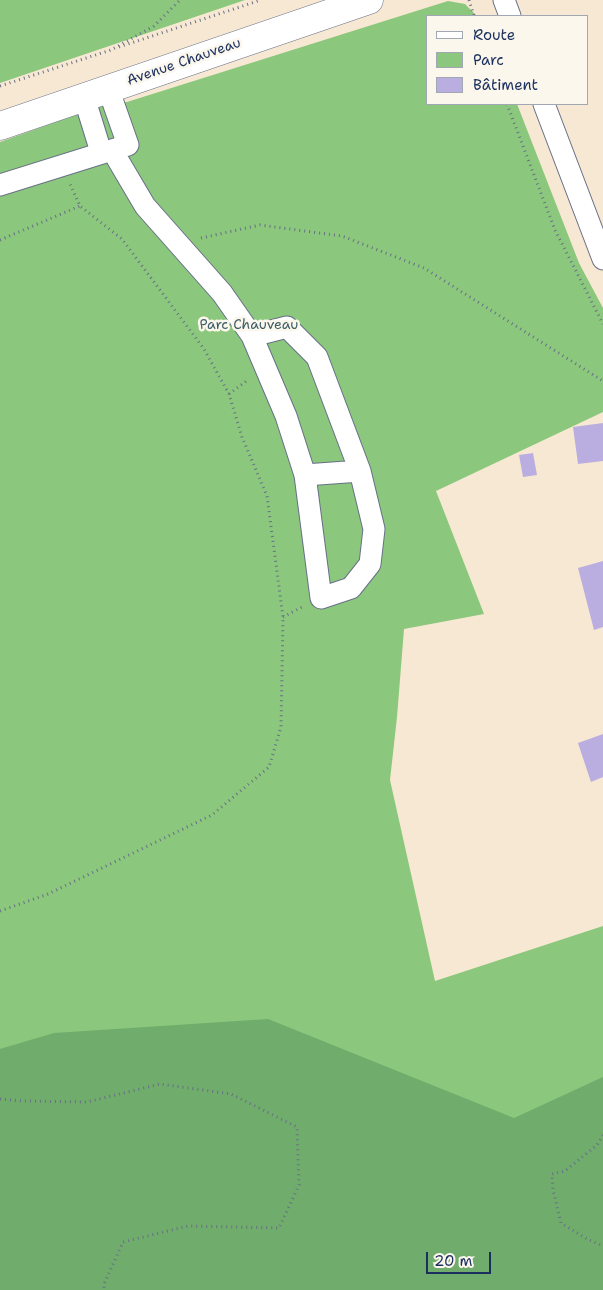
<!DOCTYPE html>
<meta charset="utf-8">
<style>
body{margin:0}
#map{position:relative;width:603px;height:1290px;overflow:hidden;background:#f7e8d3;font-family:"Shantell Sans",sans-serif}
canvas{display:block}
.legend{position:absolute;left:426px;top:15px;width:162px;height:90px;box-sizing:border-box;background:#fbf7ec;border:1px solid #a1a7b3;margin:0;padding:6px 9px;list-style:none;font-size:15px;color:#1b2f5e}
.legend li{display:flex;align-items:center;gap:10px;height:25px}
.legend b{width:25px;border:1px solid #a1a7b3}
.scale{position:absolute;left:426px;top:1252px;width:65px;height:22px;box-sizing:border-box;border:2px solid #1b2f5e;border-top:0;padding-left:6px;font-size:15px;line-height:18px;white-space:nowrap;color:#1b2f5e;-webkit-text-stroke:4px #fbf7ec;paint-order:stroke}
</style>
<div id="map">
<canvas width="603" height="1290"></canvas>
<ul class="legend">
<li><b style="height:6px;background:#fff"></b>Route</li>
<li><b style="height:14px;background:#8bc77c"></b>Parc</li>
<li><b style="height:14px;background:#baaee0"></b>Bâtiment</li>
</ul>
<div class="scale">20 m</div>
</div>
<script>
const context = document.querySelector('canvas').getContext('2d');
context.lineJoin = 'round';
function paint(path, color) {
  context.fillStyle = color;
  context.fill(path, 'evenodd');
}
function trace(path, color, width, dash) {
  context.strokeStyle = color;
  context.lineWidth = width;
  context.lineCap = dash ? 'butt' : 'round';
  context.setLineDash(dash || []);
  context.stroke(path);
}
function drawText(font, color, halo, rows, align = 'center') {
  context.font = font + ' "Shantell Sans",sans-serif';
  context.lineWidth = 5;
  context.setLineDash([]);
  context.textBaseline = 'middle';
  context.strokeStyle = halo;
  context.fillStyle = color;
  for (const [text, x, y, turn = 0] of rows) {
    context.save();
    context.translate(x, y);
    context.rotate((+turn || 0) * Math.PI / 180);
    context.textAlign = isNaN(turn) ? turn : align;
    if (halo) context.strokeText(text, 0, 0);
    context.fillText(text, 0, 0);
    context.restore();
  }
}
paint(new Path2D(`
 M 0,0 L 245,0 L 0,83 Z
 M 448,1 L 465,4 L 477,16 L 427,16 L 427,104 L 517,104 L 579,263 L 603,308 L 603,412 L 436,491 L 484,614 L 404,629 L 397,717 L 390,780 L 435,981 L 603,926 L 603,1290 L 0,1290 L 0,142 L 112,102 L 127,102 Z`), '#8bc77c');
paint(new Path2D(`
 M 268,1019 L 514,1118 L 603,1077 L 603,1290 L 0,1290 L 0,1049 L 54,1033 Z`), '#70ac6c');
paint(new Path2D(`
 M 603,423 L 603,461 L 578,464 L 573,427 Z
 M 533,453 L 537,475 L 523,477 L 519,455 Z
 M 603,561 L 603,627 L 594,630 L 578,568 Z
 M 603,734 L 603,777 L 591,782 L 578,743 Z`), '#baaee0');
const minor = new Path2D(`
 M 504,0 L 510,16
 M 84,97 L 101,152
 M 544,104 L 603,259
 M 112,150 L 145,206 L 222,293 L 252,336 L 286,416 L 305,475 L 321,598 L 351,588 L 370,564 L 374,529 L 360,471 L 317,357 L 287,327 L 252,336
 M 0,185 L 128,145 L 108,88
 M 305,475 L 360,471`);
const major = new Path2D(`
 M 0,126 L 369,0`);
trace(minor, '#687087', 23);
trace(major, '#687087', 29);
trace(new Path2D(`
 M 469,0 L 474,16
 M 119,47 L 261,0
 M 0,86 L 111,50 L 154,26 L 180,0
 M 507,104 L 555,230 L 603,324
 M 201,238 L 260,225 L 342,236 L 424,268 L 603,381
 M 0,240 L 80,206
 M 229,394 L 248,380
 M 283,617 L 302,607
 M 0,911 L 48,894 L 212,815 L 269,767 L 281,727 L 283,617 L 267,496 L 242,437 L 229,394 L 204,349 L 122,239 L 80,206 L 70,184
 M 0,1099 L 23,1101 L 87,1102 L 160,1084 L 231,1094 L 297,1127 L 299,1185 L 279,1228 L 188,1226 L 123,1242 L 104,1284 L 104,1290
 M 603,1135 L 597,1145 L 565,1171 L 552,1174 L 553,1190 L 561,1223 L 587,1239 L 603,1246`), '#687087', 3, [1, 4]);
trace(minor, '#fff', 21);
trace(major, '#fff', 28);
drawText('14px', '#1b2f5e', '#fbf7ec', [
 ["Avenue Chauveau",184,62,-19]
]);
drawText('14px', '#3d5d67', '#fbf7ec', [
 ["Parc Chauveau",249,325]
]);
</script>
